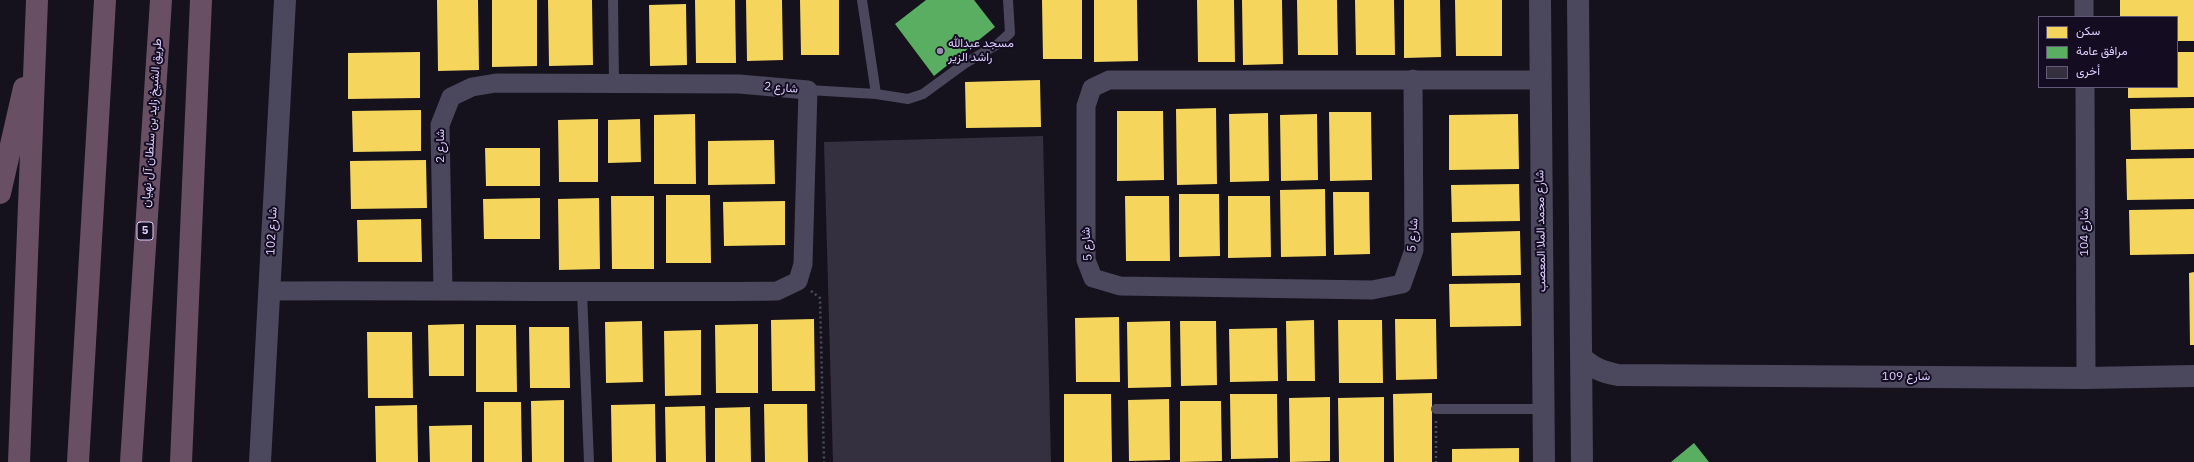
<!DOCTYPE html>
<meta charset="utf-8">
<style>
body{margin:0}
#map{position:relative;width:2194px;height:462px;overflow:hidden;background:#15121d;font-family:"IBM Plex Sans",Vazirmatn,sans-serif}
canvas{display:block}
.legend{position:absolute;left:2038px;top:16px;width:140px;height:72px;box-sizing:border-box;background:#140d21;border:1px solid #645a79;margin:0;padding:5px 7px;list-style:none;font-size:12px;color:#ddcefe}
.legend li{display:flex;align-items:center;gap:8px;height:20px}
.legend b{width:20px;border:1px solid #645a79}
</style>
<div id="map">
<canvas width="2194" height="462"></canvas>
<ul class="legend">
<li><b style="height:11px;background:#f6d55c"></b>سكن</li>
<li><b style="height:11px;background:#5aae61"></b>مرافق عامة</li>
<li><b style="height:11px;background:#35303f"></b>أخرى</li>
</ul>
</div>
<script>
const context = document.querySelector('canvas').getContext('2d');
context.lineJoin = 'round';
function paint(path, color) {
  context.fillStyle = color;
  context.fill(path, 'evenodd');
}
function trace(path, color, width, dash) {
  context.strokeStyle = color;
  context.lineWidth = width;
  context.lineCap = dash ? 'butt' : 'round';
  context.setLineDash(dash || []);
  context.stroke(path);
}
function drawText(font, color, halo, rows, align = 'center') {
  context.font = font + ' "IBM Plex Sans",Vazirmatn,sans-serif';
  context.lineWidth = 4;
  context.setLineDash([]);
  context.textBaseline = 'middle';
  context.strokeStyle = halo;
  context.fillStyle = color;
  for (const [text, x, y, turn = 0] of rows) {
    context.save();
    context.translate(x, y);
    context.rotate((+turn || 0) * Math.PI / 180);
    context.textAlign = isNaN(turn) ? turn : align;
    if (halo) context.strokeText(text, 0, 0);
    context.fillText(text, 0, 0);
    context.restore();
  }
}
paint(new Path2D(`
 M 437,0 L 478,0 L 479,70 L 438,71 Z
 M 492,0 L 537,0 L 537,66 L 492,67 Z
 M 548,0 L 592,0 L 593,65 L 549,66 Z
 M 695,0 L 735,0 L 736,63 L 696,63 Z
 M 746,0 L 782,0 L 783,60 L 747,61 Z
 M 800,0 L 839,0 L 839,55 L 801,55 Z
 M 1042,0 L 1082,0 L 1082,59 L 1043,59 Z
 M 1094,0 L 1137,0 L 1138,61 L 1094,62 Z
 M 1197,0 L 1234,0 L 1235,62 L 1198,62 Z
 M 1242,0 L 1282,0 L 1283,64 L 1243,65 Z
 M 1297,0 L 1337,0 L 1338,55 L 1298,55 Z
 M 1355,0 L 1394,0 L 1395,55 L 1356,55 Z
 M 1404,0 L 1440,0 L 1441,57 L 1404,58 Z
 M 1455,0 L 1502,0 L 1502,56 L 1456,56 Z
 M 2120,0 L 2194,0 L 2194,41 L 2177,41 L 2177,17 L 2120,17 Z
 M 686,4 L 687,65 L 650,66 L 649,5 Z
 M 420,52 L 420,98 L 348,99 L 348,53 Z
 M 2177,52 L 2194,52 L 2194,97 L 2128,98 L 2128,87 L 2177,87 Z
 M 1040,80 L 1041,127 L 966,128 L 965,82 Z
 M 1216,108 L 1217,184 L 1177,185 L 1176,109 Z
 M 2194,108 L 2194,149 L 2131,150 L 2130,109 Z
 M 421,110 L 421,151 L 353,152 L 352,111 Z
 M 1117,111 L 1163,111 L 1164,180 L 1117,181 Z
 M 1329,112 L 1371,112 L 1372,180 L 1330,181 Z
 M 1268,113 L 1269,181 L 1230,182 L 1229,114 Z
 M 695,114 L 696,184 L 654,184 L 654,115 Z
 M 1317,114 L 1318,180 L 1281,181 L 1280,115 Z
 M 1518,114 L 1519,169 L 1449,170 L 1449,115 Z
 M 598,119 L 598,182 L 559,182 L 558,120 Z
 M 640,119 L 641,162 L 608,163 L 608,120 Z
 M 774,140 L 775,184 L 708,185 L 708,141 Z
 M 485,148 L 540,148 L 540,186 L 486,186 Z
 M 2194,158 L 2194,199 L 2127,200 L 2126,159 Z
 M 426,160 L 427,208 L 351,209 L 350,161 Z
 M 1519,184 L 1520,221 L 1452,222 L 1451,185 Z
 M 1325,189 L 1326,256 L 1281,257 L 1280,190 Z
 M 1333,192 L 1369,192 L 1370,254 L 1334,255 Z
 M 1179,194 L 1219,194 L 1220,256 L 1179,257 Z
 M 666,195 L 710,195 L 711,263 L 666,263 Z
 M 611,196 L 654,196 L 654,269 L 612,269 Z
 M 1125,196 L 1169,196 L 1170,261 L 1126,261 Z
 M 1228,196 L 1270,196 L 1271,257 L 1228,258 Z
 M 540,198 L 540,239 L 484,239 L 483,199 Z
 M 599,198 L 600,269 L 559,270 L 558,199 Z
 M 785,201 L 785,245 L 724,246 L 723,202 Z
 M 2194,209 L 2194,254 L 2130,255 L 2129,210 Z
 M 421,219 L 422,262 L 358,262 L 357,220 Z
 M 1520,231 L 1521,275 L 1452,276 L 1451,233 Z
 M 2194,272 L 2194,345 L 2190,345 L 2189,273 Z
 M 1520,283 L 1521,326 L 1450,327 L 1449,284 Z
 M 1119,317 L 1120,382 L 1076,382 L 1075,318 Z
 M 814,319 L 815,391 L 772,391 L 771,320 Z
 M 1395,319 L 1436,319 L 1437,379 L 1396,380 Z
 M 1314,320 L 1315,381 L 1287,381 L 1286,321 Z
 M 1338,320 L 1382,320 L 1383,383 L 1339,383 Z
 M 642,321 L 643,382 L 606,383 L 605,322 Z
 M 1170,321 L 1171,387 L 1128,388 L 1127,322 Z
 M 1180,321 L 1216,321 L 1217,385 L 1181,386 Z
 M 464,324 L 464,376 L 429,376 L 428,325 Z
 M 758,324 L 758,393 L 716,393 L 715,325 Z
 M 476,325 L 516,325 L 517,392 L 476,392 Z
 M 529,327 L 569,327 L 570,388 L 530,388 Z
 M 1277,328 L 1278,381 L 1230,382 L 1229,329 Z
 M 701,330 L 701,395 L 665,396 L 664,331 Z
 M 367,332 L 412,332 L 413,398 L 368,398 Z
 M 1432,393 L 1432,462 L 1394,462 L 1393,394 Z
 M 1064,394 L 1111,394 L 1112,462 L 1064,462 Z
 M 1230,394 L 1277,394 L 1278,458 L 1231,459 Z
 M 1330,397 L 1330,461 L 1290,462 L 1289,398 Z
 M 1384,397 L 1384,462 L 1339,462 L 1338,398 Z
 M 1169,399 L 1170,460 L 1129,461 L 1128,400 Z
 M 564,400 L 564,462 L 532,462 L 531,401 Z
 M 1180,401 L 1221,401 L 1222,461 L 1180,462 Z
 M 484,402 L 521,402 L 522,462 L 484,462 Z
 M 655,404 L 656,462 L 612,462 L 611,405 Z
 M 764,404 L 807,404 L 808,462 L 765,462 Z
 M 417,405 L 418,462 L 376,462 L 375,406 Z
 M 705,406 L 706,462 L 666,462 L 665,407 Z
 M 750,407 L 751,462 L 715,462 L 715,408 Z
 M 472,425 L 472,462 L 430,462 L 429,426 Z
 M 1519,448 L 1519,462 L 1452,462 L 1452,449 Z`), '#f6d55c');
paint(new Path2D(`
 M 926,0 L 974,0 L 995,27 L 934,76 L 895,24 Z
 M 1694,443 L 1709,462 L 1671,462 Z`), '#5aae61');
paint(new Path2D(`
 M 1043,136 L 1051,462 L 833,462 L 824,142 Z`), '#35303f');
trace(new Path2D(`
 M 811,291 L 820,298 L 824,462
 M 1436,421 L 1436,462`), '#474f5e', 2.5, [2, 3]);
trace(new Path2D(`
 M 613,0 L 614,82
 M 862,0 L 876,94
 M 808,90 L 876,94 L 908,99 L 923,94 L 964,64 L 998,44 L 1010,33 L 1008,0
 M 582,292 L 589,462
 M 1436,409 L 1543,409`), '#4b475d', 10);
trace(new Path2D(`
 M 2084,0 L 2084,17
 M 1413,79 L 1414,250 L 1402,284 L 1372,290 L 1120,286 L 1093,278 L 1086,260 L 1086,106 L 1092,88 L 1109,80 L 1540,80
 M 2085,87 L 2086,378
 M 269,291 C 439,290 608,293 777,291 L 798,281 L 803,264 L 808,90 L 739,84 L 496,83 L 472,87 L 451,97 L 440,125 L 443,290`), '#4b475d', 19);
trace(new Path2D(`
 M 1540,0 L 1544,462
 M 1578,0 L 1582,462
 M 1581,357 C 1593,368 1602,372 1618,375 L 2086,378 L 2194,376
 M 260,462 L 285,0`), '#4b475d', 22);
trace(new Path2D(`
 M 0,193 L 24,88
 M 19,462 L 37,0
 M 78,462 L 105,0
 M 131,462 L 161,0
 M 181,462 L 201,0`), '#684f64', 22);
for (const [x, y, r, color] of [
 [940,51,4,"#978caf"]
]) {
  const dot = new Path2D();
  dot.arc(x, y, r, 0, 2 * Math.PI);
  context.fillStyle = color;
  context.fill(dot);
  trace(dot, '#140d21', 1.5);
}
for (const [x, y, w] of [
 [145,231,16]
]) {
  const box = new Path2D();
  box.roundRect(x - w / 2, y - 9, w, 18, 3);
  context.fillStyle = '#140d21';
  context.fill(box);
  trace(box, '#ddcefe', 1);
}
drawText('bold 11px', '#ddcefe', null, [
 ["5",145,231]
]);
drawText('12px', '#ddcefe', '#140d21', [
 ["مسجد عبدالله",948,44],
 ["راشد الزير",948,58]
], 'left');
drawText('12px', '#ddcefe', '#140d21', [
 ["شارع 2",781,88,5],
 ["طريق الشيخ زايد بن سلطان آل نهيان",152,123,-86],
 ["شارع 2",441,146,-90],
 ["شارع 102",272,231,-87],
 ["شارع محمد الملا المعصب",1541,231,-91],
 ["شارع 104",2085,232,-90],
 ["شارع 5",1413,235,-86],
 ["شارع 5",1087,244,-94],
 ["شارع 109",1906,377]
]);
</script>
